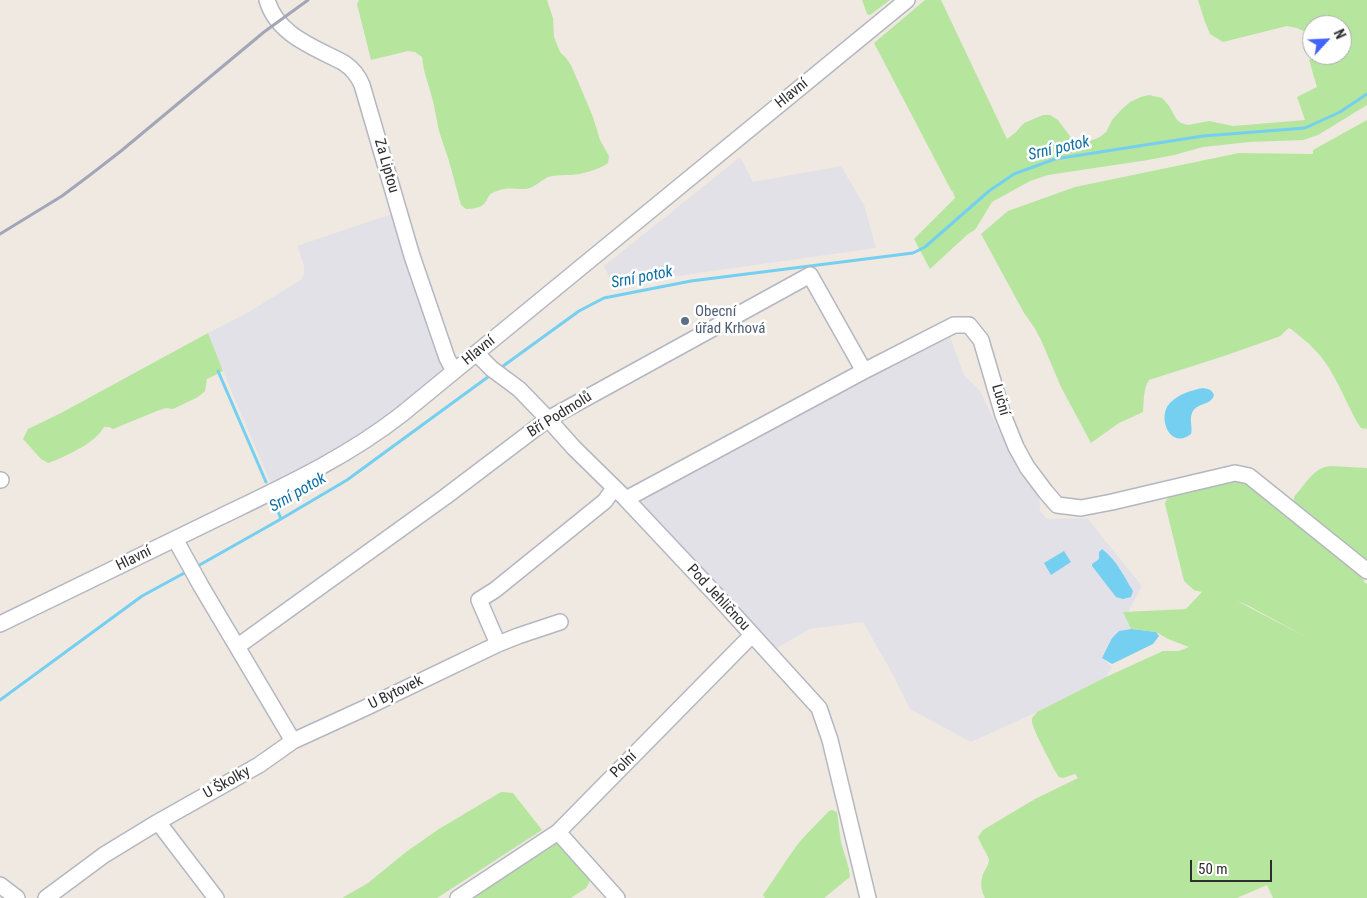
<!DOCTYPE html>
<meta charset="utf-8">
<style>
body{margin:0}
#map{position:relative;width:1367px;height:898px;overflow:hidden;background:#efe9e1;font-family:"Roboto Condensed",sans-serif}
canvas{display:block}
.north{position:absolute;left:1302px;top:15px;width:50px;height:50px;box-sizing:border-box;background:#fff;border:1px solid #ababab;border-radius:50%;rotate:65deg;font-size:14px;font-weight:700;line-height:20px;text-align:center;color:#2e2e2e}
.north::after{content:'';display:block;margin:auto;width:18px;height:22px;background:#4264fb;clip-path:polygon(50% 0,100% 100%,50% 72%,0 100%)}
.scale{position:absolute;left:1190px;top:860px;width:82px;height:22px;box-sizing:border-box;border:2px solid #2e2e2e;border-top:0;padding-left:6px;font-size:15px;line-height:18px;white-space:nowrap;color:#2e2e2e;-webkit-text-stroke:4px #fff;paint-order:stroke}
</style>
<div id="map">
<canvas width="1367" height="898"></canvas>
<div class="north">N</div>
<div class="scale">50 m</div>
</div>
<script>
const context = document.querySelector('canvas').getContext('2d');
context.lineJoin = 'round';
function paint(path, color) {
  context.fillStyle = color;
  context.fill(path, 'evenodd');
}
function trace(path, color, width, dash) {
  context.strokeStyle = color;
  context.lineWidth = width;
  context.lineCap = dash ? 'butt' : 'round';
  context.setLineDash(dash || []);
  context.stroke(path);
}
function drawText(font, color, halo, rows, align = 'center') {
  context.font = font + ' "Roboto Condensed",sans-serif';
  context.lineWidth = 5;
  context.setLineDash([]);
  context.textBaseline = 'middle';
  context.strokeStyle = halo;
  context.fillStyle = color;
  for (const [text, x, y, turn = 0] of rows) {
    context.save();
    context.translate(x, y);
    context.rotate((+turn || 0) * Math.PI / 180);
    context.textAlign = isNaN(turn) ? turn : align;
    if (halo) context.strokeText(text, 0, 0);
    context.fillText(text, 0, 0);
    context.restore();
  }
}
paint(new Path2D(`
 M 740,157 L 753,182 L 841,166 L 864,205 L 876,248 L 613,285 L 604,266 Z
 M 395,213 L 444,368 L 394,410 L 350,443 L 271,484 L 223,371 L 208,333 L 249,312 L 302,279 L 304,273 L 304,265 L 297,246 Z
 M 949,334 L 964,375 L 980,391 L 1019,472 L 1039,497 L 1040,511 L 1047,519 L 1087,518 L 1142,586 L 1128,612 L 1124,613 L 1131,629 L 1119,631 L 1112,638 L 1102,658 L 1112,667 L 1106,677 L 1037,712 L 971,742 L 910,709 L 892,673 L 863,622 L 810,629 L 775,649 L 637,502 Z`), '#e3e1e8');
paint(new Path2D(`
 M 359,0 L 547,0 L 553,18 L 554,37 L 560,52 L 566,58 L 571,65 L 593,117 L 600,140 L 609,156 L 608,163 C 598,170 583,174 571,175 C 564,175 555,175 548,177 C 540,181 533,189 524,189 C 514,189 507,187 497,191 C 487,194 490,197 484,204 C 480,208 471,209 466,209 L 461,205 L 449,161 L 439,131 L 433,101 L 424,70 L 422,57 L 415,52 L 408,51 L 371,60 L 357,4 Z
 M 862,0 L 890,0 L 870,15 L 867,14 Z
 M 925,0 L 941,0 L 1007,139 L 1015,133 L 1024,123 L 1043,115 L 1050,115 L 1058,120 L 1069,135 L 1074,140 L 1090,141 L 1100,137 L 1106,132 L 1112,120 L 1121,110 L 1130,102 L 1141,97 L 1149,95 L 1162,98 L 1169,106 L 1177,120 L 1181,123 L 1188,125 L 1209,121 L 1233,126 L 1305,120 L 1297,97 L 1317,87 L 1309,60 L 1317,55 L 1342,55 L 1342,25 L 1312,25 L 1312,35 L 1297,28 L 1287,26 L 1223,42 L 1210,34 L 1205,22 L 1198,0 L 1367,0 L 1367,105 L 1318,135 L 1303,140 L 1249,142 L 1203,147 L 1174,155 L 1148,160 L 1048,175 L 1030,181 L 992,202 L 975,230 L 968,234 L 930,269 L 914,239 L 955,198 L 953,192 L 951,190 L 874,43 Z
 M 1367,120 L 1367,429 L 1361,428 L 1357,422 C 1345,400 1333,368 1315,350 C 1308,342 1299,336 1291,329 L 1289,328 C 1284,331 1283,335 1278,337 L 1224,356 L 1149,380 C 1143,389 1144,401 1143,412 L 1119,423 L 1091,443 L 1061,387 L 1041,340 L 1034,327 L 1024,313 L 981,234 L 1008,211 L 1075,187 L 1239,153 L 1313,154 L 1313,150 Z
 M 208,333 L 223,371 L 207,379 L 205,391 L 198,397 L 173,409 L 166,408 L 157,411 L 113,429 L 109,427 L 104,427 C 102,430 99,434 97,436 C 87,446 61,459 48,463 L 41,459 L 23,439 L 28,429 L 61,413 Z
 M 1330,466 L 1367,468 L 1367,563 L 1297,504 L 1294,501 L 1294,497 C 1304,486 1314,467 1330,466 Z
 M 1240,480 L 1246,483 L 1315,537 L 1324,547 L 1362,578 L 1365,583 L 1367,584 L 1367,898 L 1273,898 L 1267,885 L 1237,898 L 985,898 C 981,890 980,883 983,874 C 985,870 989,865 989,859 C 988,856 980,843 978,837 L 983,830 L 1035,799 L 1078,778 L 1075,774 L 1063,778 L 1059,777 L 1055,771 C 1051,763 1030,725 1032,719 C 1032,717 1036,714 1037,712 L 1106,677 L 1163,651 L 1179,651 L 1189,647 L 1168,639 L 1156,632 L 1131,629 L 1123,612 L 1186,609 L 1202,592 L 1194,590 L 1184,581 L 1165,504 C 1166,499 1168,498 1172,496 L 1210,485 ZM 1237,601 L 1249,606 L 1308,638 Z
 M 501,792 L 513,793 L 542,830 L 437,898 L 342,898 L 368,883 L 406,852 L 439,829 Z
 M 832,810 L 837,812 L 841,842 L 849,869 L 850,877 L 824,898 L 765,898 L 763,895 C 776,877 788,856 802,839 C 811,830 820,820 829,811 Z
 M 556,841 L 562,845 L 567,855 L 582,866 L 590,879 L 589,883 L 586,888 L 571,898 L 467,898 Z`), '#b6e59e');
paint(new Path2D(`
 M 1203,388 C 1209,389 1212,390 1214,395 C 1211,406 1197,402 1192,413 C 1189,420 1193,427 1191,434 C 1169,451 1156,415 1171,402 C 1179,394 1192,390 1203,388 Z
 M 1102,549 C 1117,560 1124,577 1133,591 L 1131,597 L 1123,599 L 1116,597 L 1092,566 L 1092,564 L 1099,559 L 1099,552 Z
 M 1064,551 L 1071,562 L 1051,575 L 1044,563 Z
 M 1131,629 L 1156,632 L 1159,636 L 1153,644 L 1112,664 L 1102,658 L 1112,638 L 1119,631 Z`), '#75cff0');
trace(new Path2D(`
 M 499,369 L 579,311 L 604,298 L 691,281 L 913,253 L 925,247 L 989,191 L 1014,174 L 1055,159 L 1203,136 L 1305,128 L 1340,112 L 1367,94
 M 218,371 L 266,482
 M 273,499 L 281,519
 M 196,567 L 281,519 L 347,480 L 492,374
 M 0,700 L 142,596 L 188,571`), '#75cff0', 3);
const minor = new Path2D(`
 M 267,0 C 277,35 314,47 344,63 C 353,69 358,75 362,85 L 412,256 L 447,358 L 454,371
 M 476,353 L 492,369 L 519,389 L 548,419 L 574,448 L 626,499 L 718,597 L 819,708 L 830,740 L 868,898
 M 0,480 L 1,480
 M 626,499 L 864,371 L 954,325 L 969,325 L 981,340 L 1003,415 L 1016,447 L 1027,467 L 1045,491 L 1057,505 L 1081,508 L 1112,502 L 1235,473 L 1249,476 L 1367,571
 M 175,539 L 201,586 L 293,741
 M 0,624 C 73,589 145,553 218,518 C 282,487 346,458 402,414 L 907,0
 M 498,644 L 479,600 L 495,590 L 605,501 L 614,488
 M 238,646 L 445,497 L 548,419 L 810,275 L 864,371
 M 158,822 L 216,898
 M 0,885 L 17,898
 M 46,898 L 104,855 L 158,822 L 259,765 L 293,741 L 365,708 L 498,644 L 518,636 L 560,622
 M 458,898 L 558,832
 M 617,898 L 558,832 L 752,635`);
trace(minor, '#b4b7c1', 18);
trace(minor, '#fff', 15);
trace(new Path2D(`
 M 0,234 L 62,196 L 90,175 L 121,151 L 264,32 L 308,0`), '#a3a6b8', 3);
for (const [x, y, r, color] of [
 [685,321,5,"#5c6f8a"]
]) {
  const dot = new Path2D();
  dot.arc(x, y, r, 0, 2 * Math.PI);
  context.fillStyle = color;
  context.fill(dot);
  trace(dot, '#fff', 2);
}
drawText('15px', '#2e2e2e', '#fff', [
 ["Hlavní",792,94,-39],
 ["Za Liptou",386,166,74],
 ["Hlavní",479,351,-39],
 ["Luční",1000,400,74],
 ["Bří Podmolů",560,415,-32],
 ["Hlavní",134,559,-26],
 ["Pod Jehličnou",718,598,47],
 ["U Bytovek",396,693,-26],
 ["Polní",624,765,-45],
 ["U Školky",227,783,-29]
]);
drawText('15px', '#4e5e75', '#fff', [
 ["Obecní",695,312],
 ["úřad Krhová",695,329]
], 'left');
drawText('italic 16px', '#0d6fa3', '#fff', [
 ["Srní potok",1059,149,-13],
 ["Srní potok",642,278,-11],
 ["Srní potok",298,493,-30]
]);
</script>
